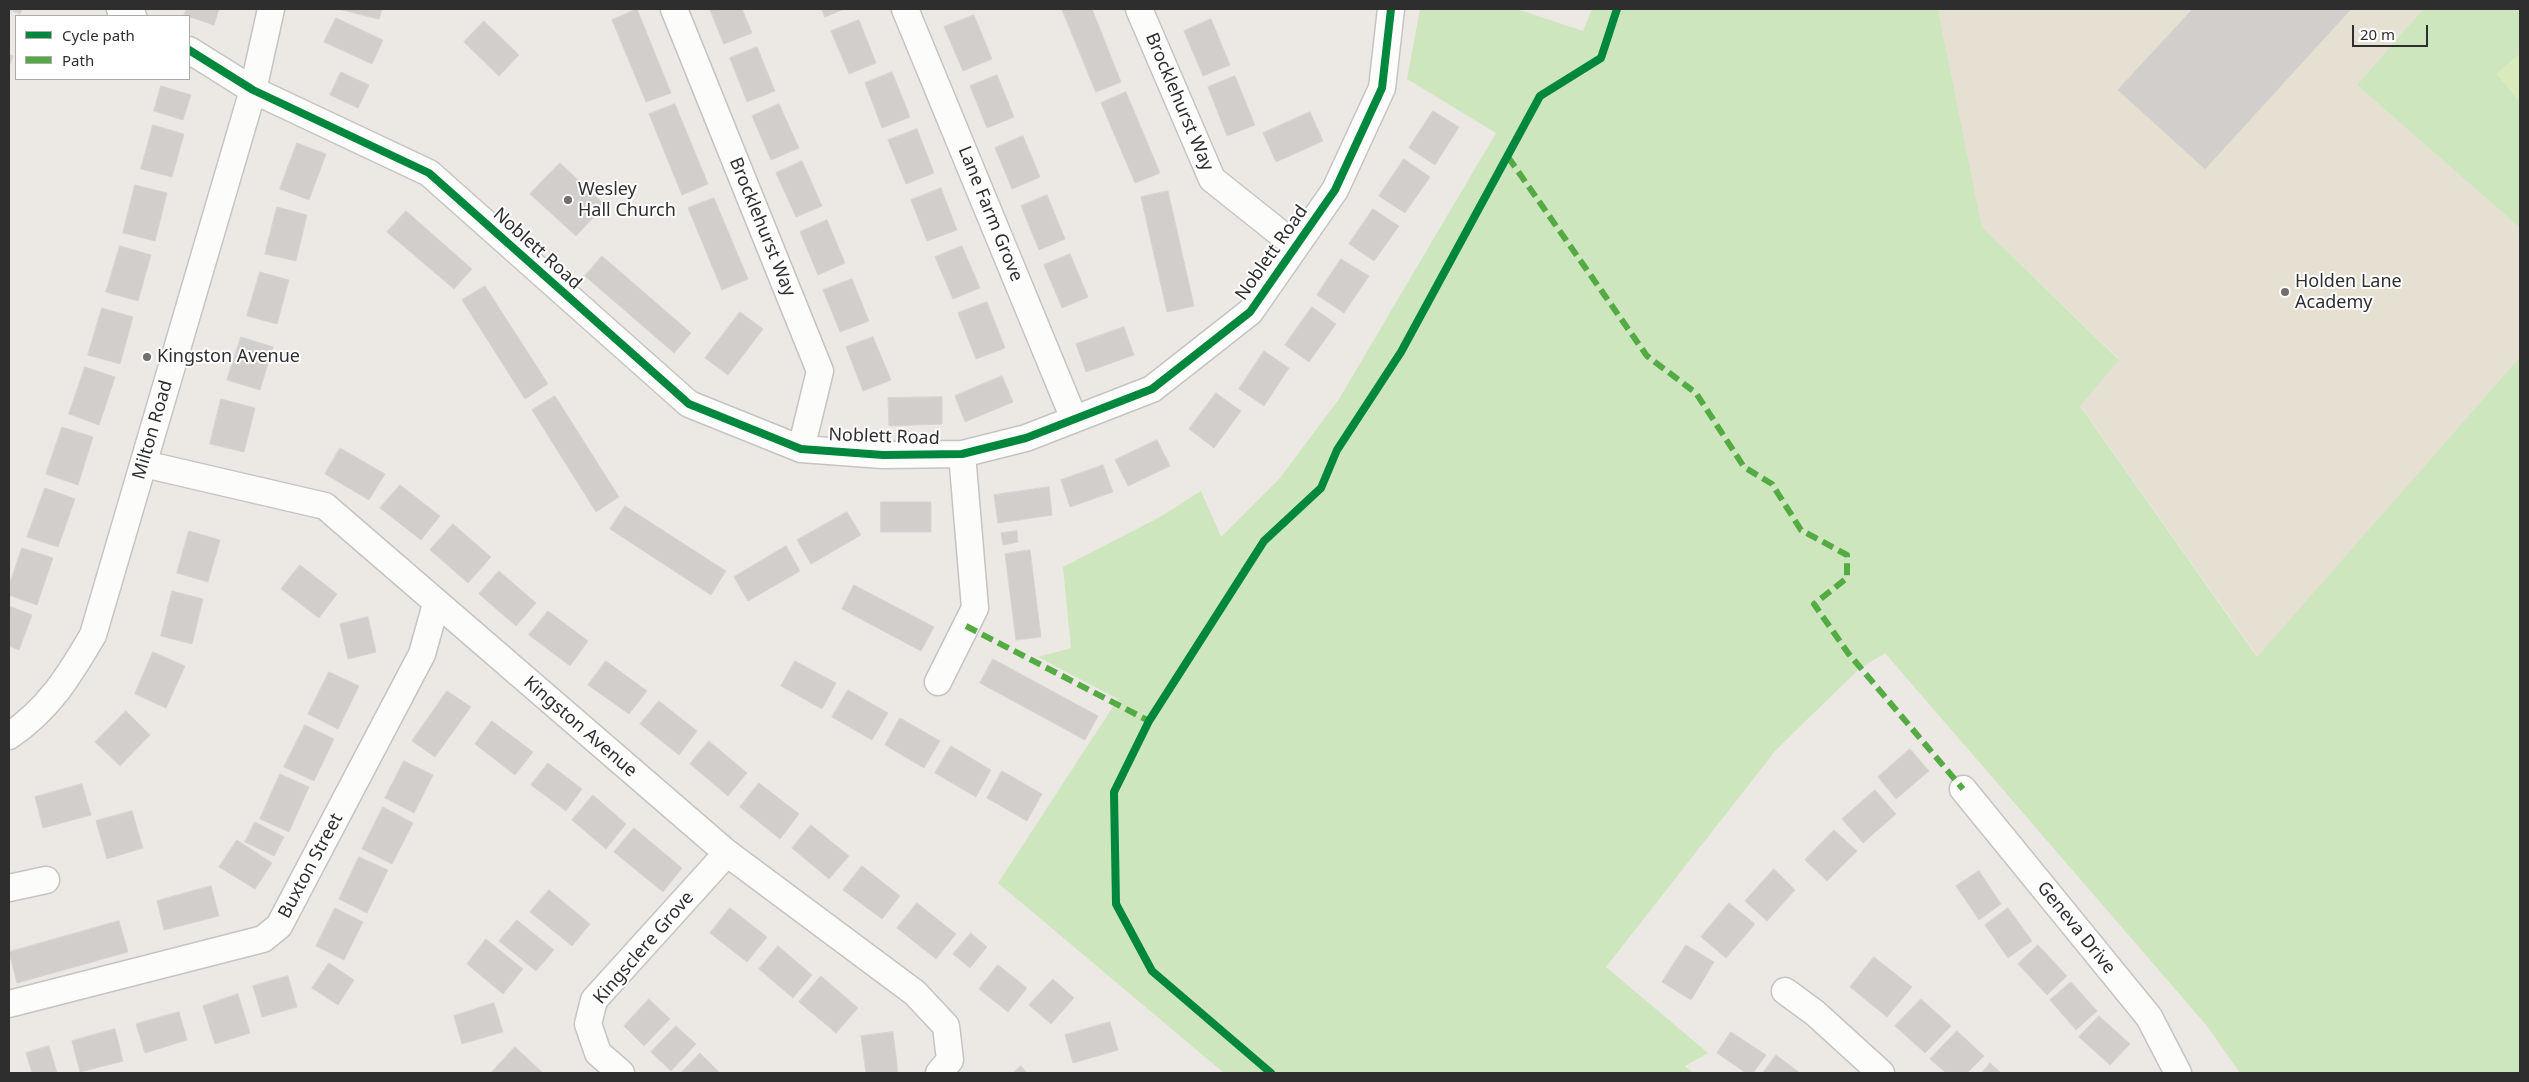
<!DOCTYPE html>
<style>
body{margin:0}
#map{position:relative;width:2529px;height:1082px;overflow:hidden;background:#ece8e4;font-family:"Noto Sans",sans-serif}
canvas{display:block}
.frame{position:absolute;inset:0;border:10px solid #2e2e2e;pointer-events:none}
.legend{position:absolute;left:15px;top:15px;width:175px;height:65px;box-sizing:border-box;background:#fff;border:1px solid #ababab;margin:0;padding:6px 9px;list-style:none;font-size:15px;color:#2e2e2e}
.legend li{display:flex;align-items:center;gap:10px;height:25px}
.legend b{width:25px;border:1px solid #ababab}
.scale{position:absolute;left:2352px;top:25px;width:76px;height:22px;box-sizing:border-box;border:2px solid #2e2e2e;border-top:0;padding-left:6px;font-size:15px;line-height:18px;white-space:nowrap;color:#2e2e2e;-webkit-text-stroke:4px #fff;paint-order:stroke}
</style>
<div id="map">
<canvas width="2529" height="1082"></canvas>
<div class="frame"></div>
<ul class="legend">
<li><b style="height:6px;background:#00873e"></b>Cycle path</li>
<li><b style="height:6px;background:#54ab44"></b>Path</li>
</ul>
<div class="scale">20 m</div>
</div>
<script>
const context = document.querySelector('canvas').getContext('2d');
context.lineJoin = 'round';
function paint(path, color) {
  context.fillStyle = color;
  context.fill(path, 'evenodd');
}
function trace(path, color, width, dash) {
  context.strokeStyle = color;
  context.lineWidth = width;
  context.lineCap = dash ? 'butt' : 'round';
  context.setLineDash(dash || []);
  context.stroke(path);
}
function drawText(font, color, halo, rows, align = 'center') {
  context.font = font + ' "Noto Sans",sans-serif';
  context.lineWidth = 4;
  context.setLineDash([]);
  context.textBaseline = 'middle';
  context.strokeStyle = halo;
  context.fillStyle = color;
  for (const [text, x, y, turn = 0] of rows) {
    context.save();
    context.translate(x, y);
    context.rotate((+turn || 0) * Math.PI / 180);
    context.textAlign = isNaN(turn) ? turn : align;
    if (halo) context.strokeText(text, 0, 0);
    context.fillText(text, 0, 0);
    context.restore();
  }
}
paint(new Path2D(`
 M 1938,9 L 2423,9 L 2357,85 L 2520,228 L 2520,357 L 2258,657 L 2080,405 L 2119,359 L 1982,227 Z`), '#e6e0d3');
paint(new Path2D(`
 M 1420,9 L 1517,9 L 1583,31 L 1592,9 L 1938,9 L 1982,227 L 2119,360 L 2080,406 L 2257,657 L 2520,357 L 2520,1073 L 2240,1073 L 2207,1026 L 1885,653 L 1858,670 L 1776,750 L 1606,967 L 1708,1053 L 1685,1066 L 1693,1073 L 1224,1073 L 998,883 L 1118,699 L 1038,657 L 1071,648 L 1063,567 L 1160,517 L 1201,491 L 1221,537 L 1280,478 L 1339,399 L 1496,133 L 1407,79 Z
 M 2423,9 L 2520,9 L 2520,228 L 2357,85 Z`), '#cee6be');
paint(new Path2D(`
 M 2520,53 L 2520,102 L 2496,74 Z`), '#d9eabb');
const building = new Path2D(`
 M 9,9 L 22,9 L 20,14 Z
 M 187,9 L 219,9 L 214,25 L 184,15 Z
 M 339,9 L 382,9 L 379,19 Z
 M 637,9 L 671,93 L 646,102 L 612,20 Z
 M 710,9 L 742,9 L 752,33 L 724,44 Z
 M 822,9 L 844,9 L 825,17 Z
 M 1062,9 L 1092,9 L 1121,82 L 1096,92 Z
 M 2193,9 L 2351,9 L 2205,169 L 2118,90 Z
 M 974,15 L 992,59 L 963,71 L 944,27 Z
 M 336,18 L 383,40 L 372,64 L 324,42 Z
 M 1211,19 L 1230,65 L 1203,76 L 1184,31 Z
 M 859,20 L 876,63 L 849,74 L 831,31 Z
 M 484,21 L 519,55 L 499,76 L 464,42 Z
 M 757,47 L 775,91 L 747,102 L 730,58 Z
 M 9,55 L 13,56 L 9,67 Z
 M 341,72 L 369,85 L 358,108 L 330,95 Z
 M 892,72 L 910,117 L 882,128 L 865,83 Z
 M 997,75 L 1014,117 L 987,128 L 970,86 Z
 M 1235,76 L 1255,125 L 1227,136 L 1208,87 Z
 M 161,86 L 191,95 L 183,120 L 154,111 Z
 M 1126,92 L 1160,173 L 1135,183 L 1101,103 Z
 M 675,104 L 708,184 L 682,195 L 649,114 Z
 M 779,104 L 799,148 L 771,160 L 752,116 Z
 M 1433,111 L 1459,127 L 1435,165 L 1409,148 Z
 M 1310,112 L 1323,141 L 1276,162 L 1263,133 Z
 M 153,125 L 184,134 L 172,177 L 141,169 Z
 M 917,129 L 934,173 L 906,184 L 888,140 Z
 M 1023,136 L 1040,177 L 1012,189 L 995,148 Z
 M 297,143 L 326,154 L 309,200 L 280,189 Z
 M 1404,159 L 1430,177 L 1405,213 L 1379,196 Z
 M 802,161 L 822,206 L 796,217 L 776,173 Z
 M 560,163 L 605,205 L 576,236 L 530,194 Z
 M 135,185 L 167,193 L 155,241 L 123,233 Z
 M 941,188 L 957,230 L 927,241 L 911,200 Z
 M 1168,191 L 1194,306 L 1167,312 L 1141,197 Z
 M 1047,195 L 1065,239 L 1039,250 L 1021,206 Z
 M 714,198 L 748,279 L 722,290 L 688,208 Z
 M 277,207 L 307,215 L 296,261 L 265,254 Z
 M 1373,209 L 1399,226 L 1374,261 L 1349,244 Z
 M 406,211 L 472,269 L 454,289 L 387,232 Z
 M 827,220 L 845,263 L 818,275 L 800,232 Z
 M 120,246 L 151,255 L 138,301 L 106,292 Z
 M 962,246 L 980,288 L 953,299 L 935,257 Z
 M 1070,254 L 1088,297 L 1062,308 L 1044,265 Z
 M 602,256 L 691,333 L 674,353 L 585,276 Z
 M 1341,259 L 1369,276 L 1344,313 L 1317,295 Z
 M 260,272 L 289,280 L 277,324 L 247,316 Z
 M 852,279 L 869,321 L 840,332 L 823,290 Z
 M 485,286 L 548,384 L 525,399 L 462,300 Z
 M 987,302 L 1005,348 L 976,359 L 958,313 Z
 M 1312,307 L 1336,324 L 1309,362 L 1285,345 Z
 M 102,308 L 133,317 L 120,364 L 88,355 Z
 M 740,312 L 763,329 L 728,375 L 705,358 Z
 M 1124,327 L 1134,355 L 1086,372 L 1076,344 Z
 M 241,337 L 273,347 L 260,390 L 227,380 Z
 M 873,337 L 891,380 L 863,391 L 846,347 Z
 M 1264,351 L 1289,368 L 1264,406 L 1239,389 Z
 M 85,367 L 115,377 L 99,425 L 69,414 Z
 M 1002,376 L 1013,402 L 965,422 L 955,396 Z
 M 1216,393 L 1241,411 L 1214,448 L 1189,429 Z
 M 555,396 L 619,497 L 596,512 L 532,410 Z
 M 942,397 L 942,424 L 889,426 L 888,398 Z
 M 221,399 L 255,408 L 244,452 L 210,444 Z
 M 62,427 L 93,437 L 78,485 L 46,474 Z
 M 1157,440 L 1170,466 L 1128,486 L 1115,460 Z
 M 340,448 L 385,474 L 369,500 L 325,474 Z
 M 1103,465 L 1113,492 L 1070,507 L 1061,480 Z
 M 400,485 L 440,516 L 421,540 L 380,508 Z
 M 1049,487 L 1052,515 L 998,523 L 994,495 Z
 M 45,488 L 75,499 L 58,547 L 27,537 Z
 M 881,502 L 931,502 L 931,532 L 881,532 Z
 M 625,506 L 726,571 L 711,595 L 610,529 Z
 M 847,512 L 861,535 L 811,564 L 797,540 Z
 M 453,524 L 491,557 L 468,583 L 430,550 Z
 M 189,531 L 220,540 L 208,582 L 177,573 Z
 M 1017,531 L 1018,542 L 1003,545 L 1001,533 Z
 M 786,546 L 800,571 L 748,601 L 734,577 Z
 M 22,548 L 53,558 L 37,605 L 9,595 L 9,586 Z
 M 1030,550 L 1041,637 L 1016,640 L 1005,554 Z
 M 300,565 L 337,594 L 319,618 L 281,589 Z
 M 499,571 L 536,603 L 516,626 L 479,594 Z
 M 854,585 L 934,627 L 921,651 L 842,609 Z
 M 172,591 L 203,599 L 192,644 L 161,636 Z
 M 9,606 L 32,615 L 19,650 L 9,646 Z
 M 548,611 L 588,641 L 570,666 L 529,635 Z
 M 368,617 L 376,652 L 348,659 L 340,624 Z
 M 153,652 L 185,666 L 166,708 L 135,694 Z
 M 993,659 L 1098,716 L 1085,740 L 980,683 Z
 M 606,661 L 647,691 L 629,714 L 588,685 Z
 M 795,661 L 836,683 L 822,709 L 781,686 Z
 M 329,672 L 359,686 L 338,729 L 308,714 Z
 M 848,690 L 888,713 L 872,740 L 832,717 Z
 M 447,691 L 471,707 L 435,757 L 412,741 Z
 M 659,701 L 697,731 L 679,755 L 640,724 Z
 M 126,711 L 150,735 L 120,766 L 95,742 Z
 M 900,718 L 940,741 L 924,768 L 885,745 Z
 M 492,721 L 533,752 L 515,775 L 475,744 Z
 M 305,725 L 334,739 L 314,781 L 284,767 Z
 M 709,741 L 747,773 L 728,796 L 690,764 Z
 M 951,746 L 991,770 L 976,797 L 935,773 Z
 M 1910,749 L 1929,771 L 1896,799 L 1878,777 Z
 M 404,761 L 433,775 L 414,813 L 385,798 Z
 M 548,763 L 582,789 L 566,811 L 531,785 Z
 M 1002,771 L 1042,794 L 1027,821 L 987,798 Z
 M 280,774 L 309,787 L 289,832 L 260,819 Z
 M 759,783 L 799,814 L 780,839 L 740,807 Z
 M 82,784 L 91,815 L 43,828 L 35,797 Z
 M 1875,790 L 1896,814 L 1863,843 L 1842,819 Z
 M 593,795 L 626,824 L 606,849 L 572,820 Z
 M 383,807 L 413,823 L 392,864 L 362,849 Z
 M 132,811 L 143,848 L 107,859 L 96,821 Z
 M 255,822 L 284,837 L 274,856 L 245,842 Z
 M 811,825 L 849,856 L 829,879 L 792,848 Z
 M 634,828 L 682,868 L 663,892 L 614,852 Z
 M 1834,830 L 1857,851 L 1827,881 L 1805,860 Z
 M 237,840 L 272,863 L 255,889 L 219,867 Z
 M 359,857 L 388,870 L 367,913 L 339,899 Z
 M 862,866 L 900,896 L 882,919 L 843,890 Z
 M 1774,869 L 1795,890 L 1767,921 L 1745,901 Z
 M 1979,871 L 2001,904 L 1979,920 L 1956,886 Z
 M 211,886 L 219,916 L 164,930 L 157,901 Z
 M 549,890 L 590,924 L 572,946 L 530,912 Z
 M 917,903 L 956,934 L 936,959 L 897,928 Z
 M 1729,903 L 1755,924 L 1726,958 L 1701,937 Z
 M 335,908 L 363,922 L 344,960 L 316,946 Z
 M 730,908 L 767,937 L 747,962 L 710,933 Z
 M 2008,908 L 2032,941 L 2008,958 L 1985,925 Z
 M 517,920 L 554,950 L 536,971 L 499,941 Z
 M 119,921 L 128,952 L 17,983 L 9,952 Z
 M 971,933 L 987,947 L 970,968 L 953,954 Z
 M 486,939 L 523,969 L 503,994 L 467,964 Z
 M 1686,945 L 1714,962 L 1691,1000 L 1662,982 Z
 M 2038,945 L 2067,976 L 2047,995 L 2018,964 Z
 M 778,946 L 812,975 L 793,998 L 759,969 Z
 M 1874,957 L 1912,987 L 1887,1017 L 1850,987 Z
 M 329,963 L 354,980 L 338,1005 L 312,988 Z
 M 998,965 L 1027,988 L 1008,1012 L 979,989 Z
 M 288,976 L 297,1007 L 262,1017 L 253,986 Z
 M 821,976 L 858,1008 L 836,1033 L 799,1002 Z
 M 1053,979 L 1074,998 L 1051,1024 L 1029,1005 Z
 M 2071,982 L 2097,1011 L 2076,1030 L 2050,1000 Z
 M 238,994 L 250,1033 L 215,1044 L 203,1006 Z
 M 649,999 L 670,1019 L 644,1046 L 624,1026 Z
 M 1921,999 L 1951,1026 L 1925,1053 L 1895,1026 Z
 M 494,1003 L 503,1032 L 462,1044 L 454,1016 Z
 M 179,1012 L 187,1040 L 145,1053 L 136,1024 Z
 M 2099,1016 L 2130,1044 L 2110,1065 L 2079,1037 Z
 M 1110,1022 L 1118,1050 L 1073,1063 L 1065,1035 Z
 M 676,1026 L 696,1044 L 671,1071 L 651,1052 Z
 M 115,1029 L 123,1061 L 80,1072 L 72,1041 Z
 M 1957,1031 L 1984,1056 L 1967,1073 L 1946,1073 L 1930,1059 Z
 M 893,1032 L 898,1073 L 866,1073 L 861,1036 Z
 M 1731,1032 L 1766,1055 L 1753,1073 L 1746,1073 L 1717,1053 Z
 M 49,1046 L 57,1073 L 32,1073 L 26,1053 Z
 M 515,1047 L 543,1073 L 491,1073 Z
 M 700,1053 L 720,1073 L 681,1073 Z
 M 1776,1055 L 1800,1073 L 1763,1073 Z
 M 1990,1063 L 2001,1073 L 1982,1073 Z
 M 1021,1066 L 1027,1073 L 1013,1073 Z`);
paint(building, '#d1cecb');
trace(building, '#d7d4d0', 1);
const minor = new Path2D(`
 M 120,9 L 133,16
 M 674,9 L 820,371 L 801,449
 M 905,9 L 1074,419
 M 1139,9 L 1212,179 L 1296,246
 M 189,50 L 253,90 L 429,173 L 689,404 L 801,449 L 883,455 L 962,454 L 1026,438 L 1152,389 L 1250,312 L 1335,190 L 1382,88 L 1391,9
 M 144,464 L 325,506 L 727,853 L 915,993 L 946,1026 L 950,1060 L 939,1073
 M 938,682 L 975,608 L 962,454
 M 9,736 C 49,709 69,676 93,635 L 253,90 L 271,9
 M 1963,789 L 2149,1017 L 2178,1073
 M 9,888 L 46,880
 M 1785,991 L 1815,1013 L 1881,1073
 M 9,1004 L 263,939 L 279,926 L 422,654 L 436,604
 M 621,1073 L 598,1053 L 588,1024 L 594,1000 L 727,853`);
trace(minor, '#c5c4c5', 29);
trace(minor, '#fcfcfb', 26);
trace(new Path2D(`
 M 1508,157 L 1647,356 L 1696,393 L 1744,467 L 1772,484 L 1801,530 L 1847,555 L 1847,578 L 1814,604 L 1848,653 L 1963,789
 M 966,626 L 1149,721`), '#54ab44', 6, [12, 6]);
trace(new Path2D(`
 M 189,50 L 253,90 L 429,173 L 689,404 L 801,449 L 883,455 L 962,454 L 1026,438 L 1152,389 L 1250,312 L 1335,190 L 1382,88 L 1391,9
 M 1271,1073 L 1152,971 L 1116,904 L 1114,792 L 1149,721 L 1264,541 L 1321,488 L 1337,450 L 1401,352 L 1540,96 L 1601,58 L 1617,9`), '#00873e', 8);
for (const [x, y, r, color] of [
 [568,200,5,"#706f6e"],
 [2285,292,5,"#706f6e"],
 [147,357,5,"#706f6e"]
]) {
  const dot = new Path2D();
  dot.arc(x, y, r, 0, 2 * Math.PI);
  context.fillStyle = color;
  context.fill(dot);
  trace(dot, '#fff', 2);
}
drawText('18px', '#2e2e2e', '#fff', [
 ["Brocklehurst Way",1179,102,67],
 ["Lane Farm Grove",990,214,68],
 ["Brocklehurst Way",762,227,68],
 ["Noblett Road",537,249,42],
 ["Noblett Road",1272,253,-55],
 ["Milton Road",153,430,-74],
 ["Noblett Road",884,437,2],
 ["Kingston Avenue",580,727,41],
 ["Buxton Street",311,866,-62],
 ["Geneva Drive",2076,928,51],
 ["Kingsclere Grove",644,948,-49]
]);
drawText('18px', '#2e2e2e', '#fff', [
 ["Wesley",578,190],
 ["Hall Church",578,211],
 ["Holden Lane",2295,282],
 ["Academy",2295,303],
 ["Kingston Avenue",157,357]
], 'left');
</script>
